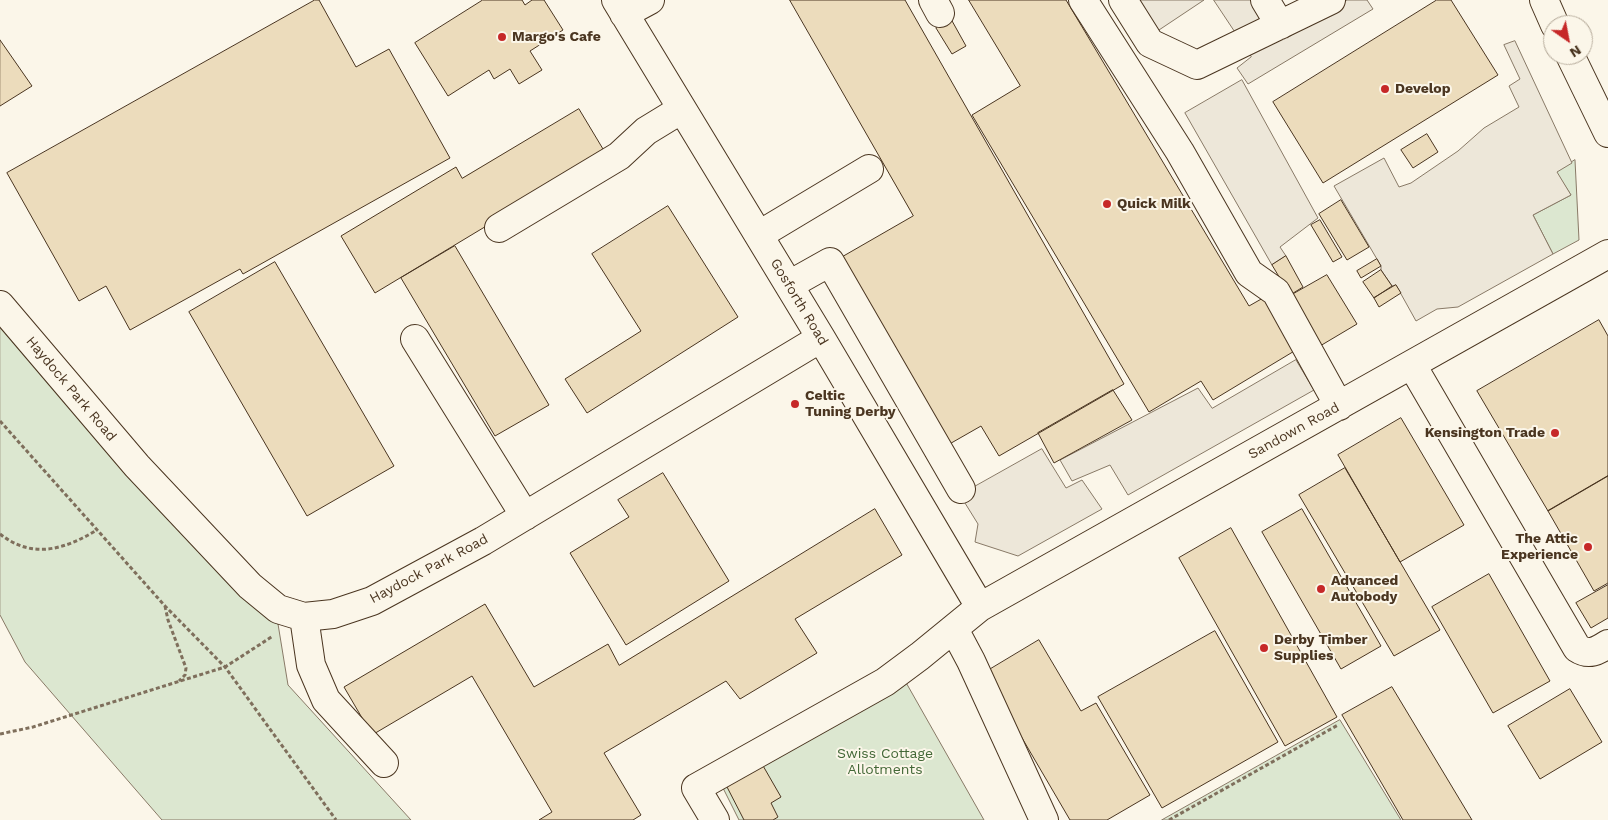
<!DOCTYPE html>
<style>
body{margin:0}
#map{position:relative;width:1608px;height:820px;overflow:hidden;background:#fbf6e9;font-family:"Work Sans",sans-serif}
canvas{display:block}
.north{position:absolute;left:1543px;top:15px;width:50px;height:50px;box-sizing:border-box;background:#fbf6e9;border:1px solid #b4a999;border-radius:50%;rotate:147deg;font-size:14px;font-weight:700;line-height:20px;text-align:center;color:#4a3520}
.north::after{content:'';display:block;margin:auto;width:18px;height:22px;background:#c62828;clip-path:polygon(50% 0,100% 100%,50% 72%,0 100%)}
</style>
<div id="map">
<canvas width="1608" height="820"></canvas>
<div class="north">N</div>
</div>
<script>
const context = document.querySelector('canvas').getContext('2d');
context.lineJoin = 'round';
function paint(path, color) {
  context.fillStyle = color;
  context.fill(path, 'evenodd');
}
function trace(path, color, width, dash) {
  context.strokeStyle = color;
  context.lineWidth = width;
  context.lineCap = dash ? 'butt' : 'round';
  context.setLineDash(dash || []);
  context.stroke(path);
}
function drawText(font, color, halo, rows, align = 'center') {
  context.font = font + ' "Work Sans",sans-serif';
  context.lineWidth = 4;
  context.setLineDash([]);
  context.textBaseline = 'middle';
  context.strokeStyle = halo;
  context.fillStyle = color;
  for (const [text, x, y, turn = 0] of rows) {
    context.save();
    context.translate(x, y);
    context.rotate((+turn || 0) * Math.PI / 180);
    context.textAlign = isNaN(turn) ? turn : align;
    if (halo) context.strokeText(text, 0, 0);
    context.fillText(text, 0, 0);
    context.restore();
  }
}
const green = new Path2D(`
 M 1575,160 L 1579,240 L 1553,254 L 1533,215 L 1571,195 L 1556,172 Z
 M 0,327 L 118,465 L 247,601 L 278,624 L 288,685 L 411,820 L 162,820 L 25,662 L 0,615 Z
 M 904,679 L 984,820 L 739,820 L 722,786 Z
 M 1340,720 L 1401,820 L 1162,820 Z`);
paint(green, '#dce7d0');
trace(green, '#887966', 1);
const parking = new Path2D(`
 M 1128,0 L 1204,0 L 1150,36 Z
 M 1214,0 L 1259,0 L 1287,38 L 1347,0 L 1367,0 L 1373,9 L 1248,84 L 1237,68 L 1251,57 Z
 M 1515,41 L 1572,163 L 1557,172 L 1571,195 L 1533,215 L 1553,254 L 1458,307 L 1437,309 L 1416,321 L 1396,285 L 1392,286 L 1381,270 L 1381,266 L 1334,186 L 1384,158 L 1399,187 L 1411,183 L 1458,151 L 1484,128 L 1519,107 L 1509,86 L 1520,79 L 1504,45 Z
 M 1242,80 L 1318,218 L 1280,247 L 1286,256 L 1272,265 L 1185,113 Z
 M 1296,360 L 1314,390 L 1128,495 L 1110,465 L 1072,481 L 1060,460 L 1198,388 L 1212,408 Z
 M 1042,449 L 1066,488 L 1082,480 L 1102,509 L 1018,556 L 975,542 L 978,524 L 960,495 Z`);
paint(parking, '#ede7d9');
trace(parking, '#887966', 1);
const building = new Path2D(`
 M 315,0 L 319,0 L 356,67 L 389,49 L 450,158 L 243,274 L 240,269 L 130,330 L 106,286 L 79,301 L 7,173 Z
 M 483,0 L 522,0 L 525,5 L 532,0 L 544,0 L 563,30 L 530,51 L 542,70 L 519,84 L 510,69 L 494,79 L 489,70 L 448,96 L 415,43 Z
 M 790,0 L 905,0 L 1124,384 L 999,456 L 981,426 L 946,446 L 840,258 L 913,216 Z
 M 969,0 L 1066,0 L 1249,306 L 1270,294 L 1301,347 L 1213,400 L 1201,381 L 1149,412 L 972,115 L 1020,86 Z
 M 1437,0 L 1451,0 L 1498,75 L 1323,183 L 1273,102 Z
 M 951,19 L 966,46 L 952,54 L 936,28 Z
 M 0,40 L 32,86 L 0,106 Z
 M 579,109 L 606,154 L 375,293 L 341,236 L 456,167 L 462,178 Z
 M 1427,134 L 1438,152 L 1413,168 L 1401,150 Z
 M 1341,200 L 1369,247 L 1347,260 L 1319,214 Z
 M 668,206 L 738,317 L 587,413 L 565,379 L 641,331 L 592,254 Z
 M 1320,220 L 1342,257 L 1333,262 L 1311,225 Z
 M 455,246 L 549,405 L 495,436 L 401,278 Z
 M 1286,256 L 1303,287 L 1290,295 L 1272,265 Z
 M 1377,259 L 1381,266 L 1361,278 L 1357,271 Z
 M 275,262 L 394,466 L 307,516 L 189,312 Z
 M 1381,270 L 1392,286 L 1374,298 L 1363,282 Z
 M 1327,275 L 1357,324 L 1320,346 L 1290,296 Z
 M 1396,285 L 1401,293 L 1379,307 L 1374,298 Z
 M 1599,320 L 1608,336 L 1608,476 L 1548,511 L 1477,391 Z
 M 1113,390 L 1132,420 L 1054,463 L 1038,433 Z
 M 1401,418 L 1464,525 L 1400,562 L 1338,455 Z
 M 1345,468 L 1440,630 L 1394,656 L 1299,495 Z
 M 663,473 L 729,581 L 626,645 L 570,553 L 629,517 L 618,500 Z
 M 1608,476 L 1608,583 L 1594,591 L 1548,511 Z
 M 875,509 L 902,555 L 795,619 L 817,653 L 740,699 L 726,681 L 604,753 L 641,815 L 633,820 L 539,820 L 552,812 L 472,676 L 372,735 L 344,687 L 485,604 L 534,687 L 608,644 L 619,665 Z
 M 1302,509 L 1381,646 L 1341,669 L 1262,532 Z
 M 1231,528 L 1337,717 L 1285,746 L 1179,558 Z
 M 1489,574 L 1550,681 L 1493,713 L 1432,607 Z
 M 1608,585 L 1608,618 L 1591,628 L 1576,603 Z
 M 1215,631 L 1278,742 L 1162,808 L 1098,697 Z
 M 1039,640 L 1081,711 L 1096,703 L 1150,795 L 1107,820 L 1070,820 L 984,673 Z
 M 1392,687 L 1472,820 L 1403,820 L 1342,715 Z
 M 1570,689 L 1602,742 L 1540,779 L 1508,726 Z
 M 762,764 L 781,797 L 771,803 L 778,817 L 773,820 L 744,820 L 726,785 Z`);
paint(building, '#ecdcbc');
trace(building, '#4a3520', 1);
const minor = new Path2D(`
 M 616,0 L 821,338 L 980,607
 M 933,0 L 940,13
 M 1083,0 L 1180,152 L 1249,273 L 1276,292 L 1339,406
 M 1123,0 L 1150,43 L 1197,65 L 1331,0
 M 1265,0 L 1280,25
 M 1544,0 L 1555,25
 M 624,14 L 650,0
 M 1570,55 L 1608,133
 M 499,228 L 619,156 L 646,131 L 682,109
 M 759,235 L 869,169
 M 789,285 L 830,262 L 961,489
 M 0,305 L 137,466 L 250,586 L 278,609 L 304,617 L 333,614 L 372,601 L 483,541 L 821,338
 M 415,339 L 525,516
 M 1412,365 L 1577,648 C 1589,656 1597,651 1608,644
 M 304,617 L 311,665 L 326,700 L 384,763
 M 954,629 L 971,661 L 1044,820
 M 715,820 L 696,788 L 885,682 L 920,656 L 980,607 L 1608,254`);
trace(minor, '#4a3520', 30);
trace(new Path2D(`
 M 0,421 L 165,606 L 225,667 L 336,820
 M 0,534 C 33,560 65,549 97,530
 M 165,606 L 168,620 L 186,668 L 185,675 L 179,681
 M 0,734 L 33,727 L 225,667 L 273,636
 M 1169,820 L 1338,725`), '#7f6f5c', 3, [4, 2.5]);
trace(minor, '#fbf6e9', 28);
for (const [x, y, r, color] of [
 [502,37,5,"#c62828"],
 [1385,89,5,"#c62828"],
 [1107,204,5,"#c62828"],
 [795,404,5,"#c62828"],
 [1555,433,5,"#c62828"],
 [1588,547,5,"#c62828"],
 [1321,589,5,"#c62828"],
 [1264,648,5,"#c62828"]
]) {
  const dot = new Path2D();
  dot.arc(x, y, r, 0, 2 * Math.PI);
  context.fillStyle = color;
  context.fill(dot);
  trace(dot, '#fbf6e9', 2);
}
drawText('bold 14px', '#4a3520', '#fbf6e9', [
 ["Margo's Cafe",512,37],
 ["Develop",1395,89],
 ["Quick Milk",1117,204],
 ["Celtic",805,396],
 ["Tuning Derby",805,412],
 ["Kensington Trade",1545,433,"right"],
 ["The Attic",1578,539,"right"],
 ["Experience",1578,555,"right"],
 ["Advanced",1331,581],
 ["Autobody",1331,597],
 ["Derby Timber",1274,640],
 ["Supplies",1274,656]
], 'left');
drawText('14px', '#4a3520', '#fbf6e9', [
 ["Gosforth Road",799,302,59],
 ["Haydock Park Road",71,389,50],
 ["Sandown Road",1294,431,-29],
 ["Haydock Park Road",429,569,-28]
]);
drawText('14px', '#436837', '#fbf6e9', [
 ["Swiss Cottage",885,754],
 ["Allotments",885,770]
]);
</script>
